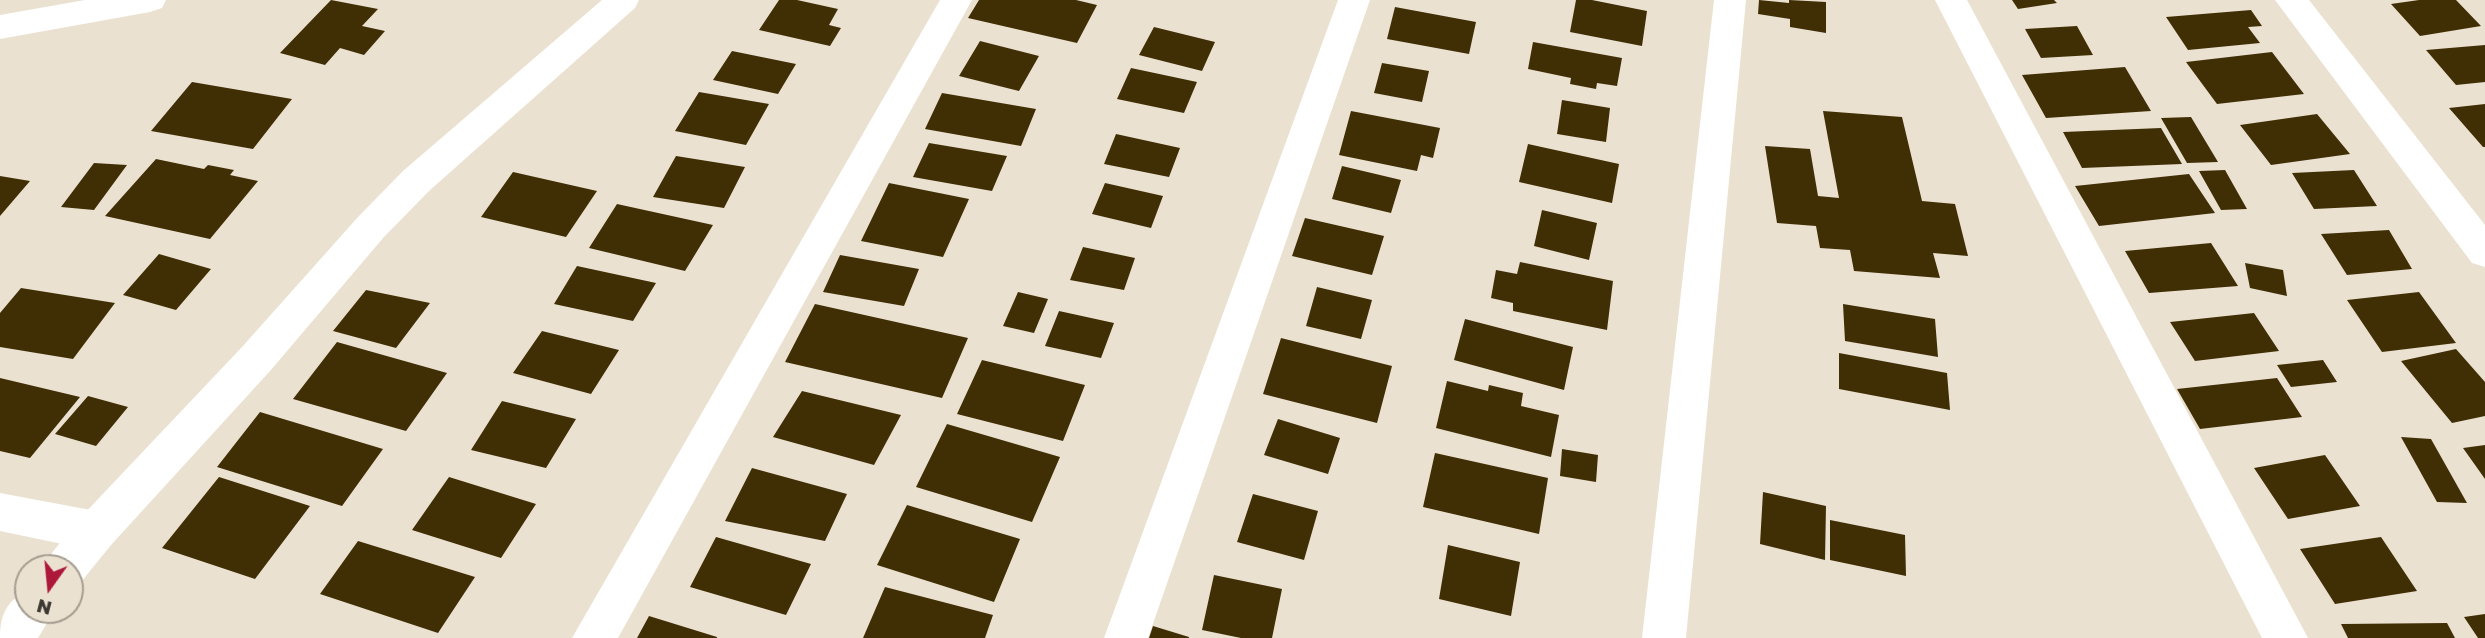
<!DOCTYPE html>
<style>
body{margin:0}
#map{position:relative;width:2485px;height:638px;overflow:hidden;background:#ebe1d0;font-family:"Golos Text",sans-serif}
canvas{display:block}
.north{position:absolute;left:14px;top:554px;width:70px;height:70px;box-sizing:border-box;background:#ebe1d0;border:2px solid #a59d90;border-radius:50%;rotate:195deg;font-size:19px;font-weight:700;line-height:28px;text-align:center;color:#3b3831}
.north::after{content:'';display:block;margin:auto;width:24px;height:32px;background:#ac173a;clip-path:polygon(50% 0,100% 100%,50% 72%,0 100%)}
</style>
<div id="map">
<canvas width="2485" height="638"></canvas>
<div class="north">N</div>
</div>
<script>
const context = document.querySelector('canvas').getContext('2d');
context.lineJoin = 'round';
function paint(path, color) {
  context.fillStyle = color;
  context.fill(path, 'evenodd');
}
paint(new Path2D(`
 M 331,0 L 378,9 L 362,26 L 385,31 L 364,55 L 340,48 L 325,65 L 280,53 Z
 M 779,0 L 797,0 L 838,9 L 829,25 L 841,28 L 830,46 L 759,30 Z
 M 979,0 L 1076,0 L 1097,5 L 1077,43 L 968,18 Z
 M 1576,0 L 1592,0 L 1647,11 L 1642,46 L 1570,32 Z
 M 1759,0 L 1789,3 L 1789,0 L 1826,2 L 1826,33 L 1790,27 L 1790,19 L 1758,14 Z
 M 2012,0 L 2054,0 L 2057,3 L 2018,9 Z
 M 2419,0 L 2456,0 L 2481,26 L 2420,36 L 2391,4 Z
 M 1395,7 L 1476,22 L 1469,54 L 1387,39 Z
 M 2251,10 L 2262,26 L 2248,27 L 2260,43 L 2188,50 L 2166,17 Z
 M 2077,26 L 2093,55 L 2041,58 L 2025,29 Z
 M 1154,27 L 1215,42 L 1202,71 L 1139,55 Z
 M 980,41 L 1039,56 L 1019,91 L 959,76 Z
 M 1533,42 L 1622,58 L 1617,86 L 1597,83 L 1596,89 L 1570,84 L 1571,78 L 1528,69 Z
 M 2485,45 L 2485,82 L 2456,85 L 2426,50 Z
 M 732,51 L 796,64 L 778,94 L 713,80 Z
 M 2272,52 L 2304,94 L 2217,104 L 2186,62 Z
 M 1382,63 L 1429,71 L 1422,102 L 1374,93 Z
 M 2125,67 L 2151,111 L 2046,118 L 2022,75 Z
 M 1131,68 L 1197,82 L 1184,113 L 1117,99 Z
 M 192,82 L 292,99 L 253,149 L 151,131 Z
 M 699,92 L 769,104 L 746,145 L 675,131 Z
 M 942,93 L 1036,109 L 1021,146 L 925,129 Z
 M 1562,100 L 1610,108 L 1606,142 L 1557,134 Z
 M 2485,104 L 2485,147 L 2483,147 L 2449,108 Z
 M 1351,111 L 1440,128 L 1433,158 L 1421,155 L 1417,171 L 1339,155 Z
 M 1823,111 L 1902,117 L 1922,201 L 1955,204 L 1968,256 L 1933,253 L 1940,278 L 1854,271 L 1850,250 L 1820,248 L 1816,226 L 1777,223 L 1765,146 L 1810,149 L 1818,196 L 1839,198 Z
 M 2317,114 L 2350,154 L 2271,165 L 2240,125 Z
 M 2191,117 L 2218,162 L 2187,163 L 2161,118 Z
 M 2161,128 L 2182,164 L 2082,168 L 2063,132 Z
 M 1116,134 L 1180,148 L 1169,177 L 1104,164 Z
 M 929,143 L 1007,156 L 992,191 L 913,177 Z
 M 1528,144 L 1619,164 L 1612,203 L 1519,182 Z
 M 676,156 L 745,167 L 724,208 L 653,197 Z
 M 156,159 L 204,169 L 208,165 L 234,170 L 230,175 L 258,181 L 210,239 L 105,216 Z
 M 94,163 L 127,165 L 94,210 L 61,207 Z
 M 1342,166 L 1401,180 L 1391,213 L 1332,199 Z
 M 2225,170 L 2247,209 L 2221,210 L 2199,171 Z
 M 2354,170 L 2377,206 L 2314,209 L 2292,173 Z
 M 513,172 L 597,191 L 566,237 L 481,217 Z
 M 2189,174 L 2215,213 L 2099,226 L 2075,186 Z
 M 0,176 L 30,181 L 0,216 Z
 M 889,183 L 969,199 L 943,257 L 861,241 Z
 M 1105,183 L 1163,196 L 1151,228 L 1092,214 Z
 M 617,204 L 713,225 L 685,271 L 589,248 Z
 M 1542,210 L 1597,223 L 1589,260 L 1534,246 Z
 M 1305,218 L 1384,236 L 1372,275 L 1292,256 Z
 M 2389,230 L 2412,269 L 2347,275 L 2321,234 Z
 M 2211,243 L 2238,286 L 2149,293 L 2125,251 Z
 M 1083,247 L 1135,258 L 1124,290 L 1070,280 Z
 M 159,254 L 211,269 L 176,310 L 123,295 Z
 M 840,255 L 919,269 L 904,306 L 823,292 Z
 M 1520,262 L 1613,281 L 1607,330 L 1513,311 L 1513,303 L 1491,298 L 1496,270 L 1517,274 Z
 M 2245,263 L 2283,270 L 2287,296 L 2250,288 Z
 M 577,266 L 656,283 L 633,321 L 554,304 Z
 M 1317,287 L 1372,300 L 1361,339 L 1306,326 Z
 M 21,288 L 115,303 L 73,359 L 0,347 L 0,313 Z
 M 366,290 L 430,303 L 396,348 L 333,331 Z
 M 1018,292 L 1048,299 L 1034,333 L 1003,326 Z
 M 2419,292 L 2456,343 L 2382,352 L 2347,300 Z
 M 815,304 L 968,338 L 942,398 L 785,362 Z
 M 1843,304 L 1935,319 L 1938,357 L 1845,341 Z
 M 1059,311 L 1114,323 L 1101,358 L 1045,346 Z
 M 2254,313 L 2279,351 L 2195,361 L 2170,322 Z
 M 1465,319 L 1573,347 L 1564,390 L 1454,360 Z
 M 542,331 L 619,350 L 591,394 L 513,373 Z
 M 1281,338 L 1392,366 L 1377,423 L 1263,394 Z
 M 337,342 L 447,373 L 406,431 L 293,399 Z
 M 2456,349 L 2485,382 L 2485,416 L 2452,423 L 2401,361 Z
 M 1839,353 L 1947,373 L 1950,410 L 1839,389 Z
 M 982,360 L 1085,385 L 1063,441 L 957,414 Z
 M 2323,360 L 2337,382 L 2291,387 L 2277,365 Z
 M 0,378 L 80,397 L 30,458 L 0,451 Z
 M 2277,378 L 2302,417 L 2200,429 L 2177,389 Z
 M 1447,381 L 1488,391 L 1489,385 L 1523,393 L 1521,406 L 1559,415 L 1551,457 L 1436,428 Z
 M 802,391 L 901,415 L 874,465 L 773,437 Z
 M 88,396 L 128,407 L 96,446 L 55,434 Z
 M 502,401 L 576,419 L 546,468 L 471,450 Z
 M 260,412 L 383,449 L 342,506 L 217,467 Z
 M 1278,419 L 1340,438 L 1328,474 L 1264,455 Z
 M 947,424 L 1060,457 L 1032,522 L 916,487 Z
 M 2401,437 L 2431,439 L 2467,503 L 2437,502 Z
 M 2485,445 L 2485,479 L 2463,448 Z
 M 1562,449 L 1598,455 L 1596,482 L 1560,476 Z
 M 1435,453 L 1548,478 L 1539,534 L 1423,507 Z
 M 2325,455 L 2360,506 L 2288,519 L 2254,468 Z
 M 752,468 L 847,494 L 825,541 L 725,521 Z
 M 219,477 L 310,506 L 255,579 L 162,548 Z
 M 449,477 L 536,504 L 501,558 L 412,530 Z
 M 1763,492 L 1826,506 L 1825,560 L 1760,544 Z
 M 1253,494 L 1318,511 L 1304,560 L 1237,542 Z
 M 907,505 L 1020,539 L 994,602 L 877,565 Z
 M 1830,520 L 1905,535 L 1906,576 L 1830,560 Z
 M 716,537 L 811,564 L 786,615 L 690,587 Z
 M 2381,537 L 2417,591 L 2335,604 L 2300,549 Z
 M 358,541 L 475,577 L 438,633 L 320,594 Z
 M 1448,545 L 1520,562 L 1511,616 L 1439,599 Z
 M 1214,575 L 1282,589 L 1272,638 L 1241,638 L 1202,630 Z
 M 885,587 L 993,615 L 985,638 L 863,638 Z
 M 2485,614 L 2485,638 L 2478,638 L 2464,617 Z
 M 649,616 L 717,637 L 717,638 L 637,638 Z
 M 2447,623 L 2455,638 L 2348,638 L 2341,624 Z
 M 1153,626 L 1189,637 L 1189,638 L 1149,638 Z`), '#402e05');
paint(new Path2D(`
 M 85,0 L 166,0 L 162,8 L 150,12 L 0,39 L 0,15 Z
 M 940,0 L 972,0 L 618,638 L 572,638 Z
 M 1338,0 L 1370,0 L 1148,638 L 1104,638 Z
 M 1714,0 L 1746,0 L 1686,638 L 1642,638 Z
 M 1935,0 L 1967,0 L 2308,638 L 2262,638 Z
 M 2275,0 L 2309,0 L 2485,225 L 2485,267 L 2472,263 Z
 M 0,493 L 96,511 L 111,517 L 117,531 L 111,545 L 96,551 L 0,531 Z`), '#fff');
paint(new Path2D(`
 M 602,0 L 639,0 L 635,8 L 429,191 L 384,237 L 270,371 L 111,545 L 81,582 L 70,587 L 70,568 L 44,568 L 51,554 L 81,517 L 242,347 L 358,217 L 403,171 Z
 M 28,591 L 28,610 L 55,610 L 38,638 L 0,638 C 0,616 6,600 28,591 Z`), '#fff');
</script>
